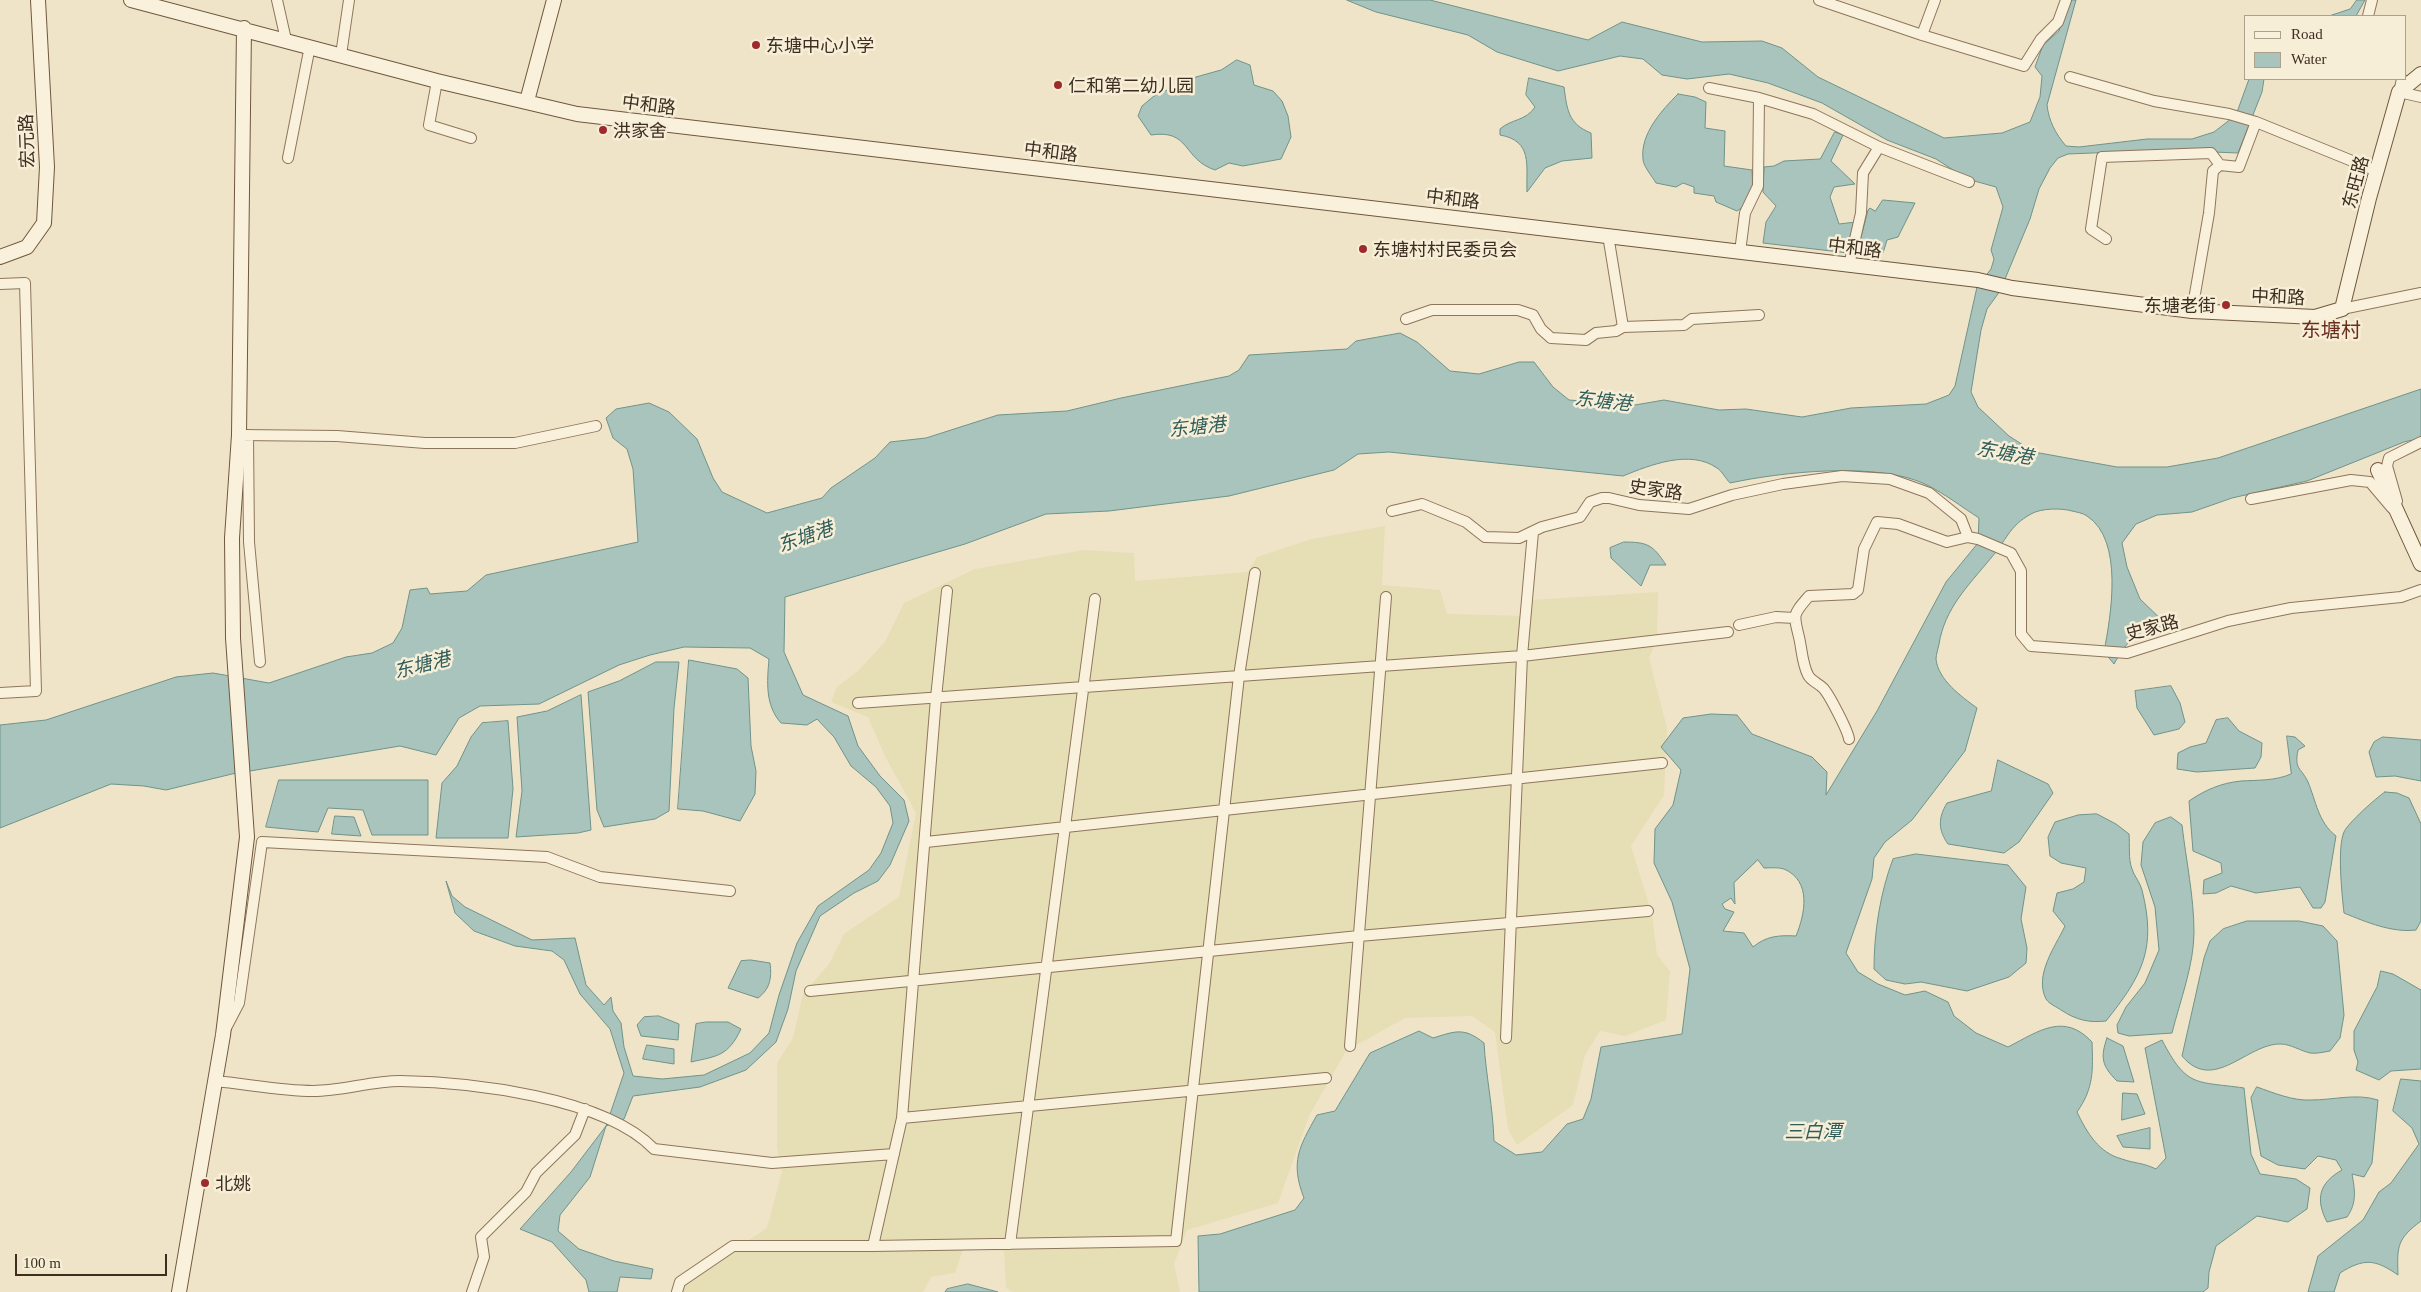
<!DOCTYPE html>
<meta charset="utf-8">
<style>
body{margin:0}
#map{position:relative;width:2421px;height:1292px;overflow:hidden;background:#f0e4c8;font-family:Georgia,serif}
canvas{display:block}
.legend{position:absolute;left:2244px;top:15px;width:162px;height:65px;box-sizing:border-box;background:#f7eed8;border:1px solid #ada18e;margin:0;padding:6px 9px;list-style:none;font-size:15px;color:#3d2e20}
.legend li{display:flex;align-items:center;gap:10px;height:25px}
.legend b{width:25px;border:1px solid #ada18e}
.scale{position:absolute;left:15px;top:1254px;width:152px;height:22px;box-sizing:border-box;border:2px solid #3d2e20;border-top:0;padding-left:6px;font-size:15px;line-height:18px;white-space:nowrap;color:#3d2e20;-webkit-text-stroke:4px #f7eed8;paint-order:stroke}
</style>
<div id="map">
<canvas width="2421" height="1292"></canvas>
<ul class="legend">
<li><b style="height:6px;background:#faf1dc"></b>Road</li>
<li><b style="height:14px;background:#a9c4bc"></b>Water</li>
</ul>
<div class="scale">100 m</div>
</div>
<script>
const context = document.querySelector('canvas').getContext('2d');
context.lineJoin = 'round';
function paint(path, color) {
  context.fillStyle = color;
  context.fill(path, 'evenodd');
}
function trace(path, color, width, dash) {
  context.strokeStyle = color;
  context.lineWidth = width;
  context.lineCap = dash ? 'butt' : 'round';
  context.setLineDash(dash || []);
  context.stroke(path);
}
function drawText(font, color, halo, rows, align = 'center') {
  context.font = font + ' Georgia,"Noto Sans SC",serif';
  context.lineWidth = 5;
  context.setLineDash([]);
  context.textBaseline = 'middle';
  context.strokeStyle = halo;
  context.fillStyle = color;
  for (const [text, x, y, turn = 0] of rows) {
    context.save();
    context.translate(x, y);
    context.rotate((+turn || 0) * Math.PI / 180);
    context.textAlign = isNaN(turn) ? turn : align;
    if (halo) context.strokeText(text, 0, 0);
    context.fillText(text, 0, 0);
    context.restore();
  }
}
paint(new Path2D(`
 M 1385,526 L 1382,585 L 1440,590 L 1447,614 L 1527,616 L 1532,600 L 1658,592 L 1657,640 L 1649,658 L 1667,728 L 1664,795 L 1631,846 L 1652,914 L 1657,955 L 1670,971 L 1666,1020 L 1625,1036 L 1600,1031 L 1585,1055 L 1573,1105 L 1517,1145 L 1508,1129 L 1495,1032 L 1472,1016 L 1405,1018 L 1346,1051 L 1309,1116 L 1278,1203 L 1187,1230 L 1174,1264 L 1180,1292 L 1012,1292 L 1006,1288 L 1004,1251 L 963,1249 L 955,1273 L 931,1277 L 923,1292 L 680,1292 L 683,1284 L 767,1228 L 782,1172 L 777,1148 L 777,1063 L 793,1038 L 803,994 L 829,964 L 844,934 L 899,897 L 916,813 L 885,756 L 868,717 L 831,702 L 837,687 L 859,670 L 885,642 L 904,603 L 975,569 L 1084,550 L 1134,553 L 1135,581 L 1248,572 L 1257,557 L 1312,539 Z`), '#e6deb5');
const water = new Path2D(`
 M 1347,0 L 1430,0 L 1588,40 L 1622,22 L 1702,42 L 1762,41 L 1782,48 L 1818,77 L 1944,138 L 2002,133 L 2030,122 L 2040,97 L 2042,76 L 2035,67 L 2043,45 L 2059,31 L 2067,0 L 2076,0 L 2047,105 C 2049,121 2055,133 2066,146 L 2079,147 L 2147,139 L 2192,139 L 2214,132 L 2236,115 L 2249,79 L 2264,79 L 2262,92 L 2238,153 L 2165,150 L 2068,154 L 2058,158 L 2050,168 L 2039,189 L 2030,219 L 2000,291 L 1987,309 L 1981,330 L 1971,392 L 1978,407 L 2009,436 L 2034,452 L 2117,467 L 2167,467 L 2218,458 L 2421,389 L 2421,438 L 2404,442 L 2307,481 L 2232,498 L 2192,512 L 2157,515 L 2136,524 L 2122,543 L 2127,567 L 2140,599 L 2167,625 C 2137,630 2129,638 2114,664 L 2104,652 C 2111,615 2124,540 2087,516 C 2083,513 2076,512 2072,511 C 2062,508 2041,508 2031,514 C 2009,526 2006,541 1991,558 C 1968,586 1945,608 1939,644 C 1938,649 1936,655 1936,659 C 1938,680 1962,697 1977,708 L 1965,751 L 1912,820 L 1885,842 L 1874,858 L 1872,879 L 1846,953 L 1858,972 L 1878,984 L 1905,995 L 1925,991 L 1948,1002 L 1954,1016 L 1976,1033 L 2008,1047 C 2039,1031 2064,1012 2092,1042 C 2093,1070 2094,1088 2077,1112 C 2087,1133 2099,1153 2122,1159 C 2136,1164 2141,1162 2156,1169 L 2166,1158 L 2145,1048 L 2162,1040 C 2187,1088 2195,1081 2244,1088 L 2251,1154 L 2260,1174 L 2296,1179 L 2310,1188 L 2307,1209 L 2288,1222 L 2257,1216 L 2216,1246 L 2209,1272 L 2208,1288 L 2203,1292 L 1199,1292 L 1198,1236 L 1220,1234 L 1295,1210 L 1304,1198 C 1290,1162 1299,1147 1317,1115 L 1335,1111 L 1370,1053 L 1419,1031 L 1433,1038 C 1456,1031 1464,1027 1484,1043 C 1486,1076 1493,1108 1494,1141 L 1516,1155 L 1542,1152 L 1567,1124 L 1583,1119 L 1591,1099 L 1601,1047 L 1682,1034 L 1690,969 L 1672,902 L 1654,863 L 1655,829 L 1673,805 L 1681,770 L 1661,747 L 1683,718 L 1711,714 L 1737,715 L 1752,734 L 1812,757 L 1827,772 L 1826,795 L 1877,711 L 1946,582 L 1978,543 L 1979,518 C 1962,507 1945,494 1927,485 C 1879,461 1781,472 1730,483 C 1726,479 1722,471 1717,468 C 1690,449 1650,465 1623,476 L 1389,452 L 1358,454 L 1334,470 L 1229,496 L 1109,511 L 1046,514 L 965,544 L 785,597 L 784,652 L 803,695 L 848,716 L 858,746 L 880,776 L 904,800 L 909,821 L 890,865 L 878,881 L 854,893 L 820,916 L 796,971 L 788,1009 L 776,1042 L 746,1070 L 700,1087 L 633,1096 L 624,1119 L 606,1126 L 590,1177 L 560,1215 L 558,1231 L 579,1249 L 614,1261 L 653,1269 L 651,1279 L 620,1277 L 617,1292 L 589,1292 L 586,1280 L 552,1242 L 520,1229 L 571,1172 L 606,1126 L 624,1073 L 610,1029 L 580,994 L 564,960 L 552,951 L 515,946 L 474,931 L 455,913 L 446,881 L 452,896 L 465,907 L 532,940 L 575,938 L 586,985 L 604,1005 L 611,997 L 613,1011 L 621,1023 L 624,1047 L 633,1076 L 662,1079 L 704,1075 L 750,1053 L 769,1033 L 779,995 L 797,943 L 818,906 L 869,870 L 881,853 L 893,823 L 890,806 L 876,787 L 851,766 L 834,737 L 817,719 L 807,725 L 781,723 C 765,705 767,682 769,659 L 750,648 L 684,647 L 650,655 L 619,665 L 539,704 L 480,706 L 459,718 L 436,755 L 400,746 L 232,774 L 166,790 L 144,786 L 111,784 L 0,828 L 0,725 L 46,720 L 176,677 L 213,673 L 269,683 L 346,657 L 372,653 L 393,643 L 402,628 L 410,590 L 427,588 L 430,594 L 467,591 L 486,575 L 638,542 L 633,469 L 627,449 L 613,438 L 606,418 L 616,409 L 649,403 L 669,412 L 697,439 L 713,478 L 722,492 L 767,513 L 822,498 L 831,488 L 875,458 L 890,442 L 926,438 L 998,415 L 1067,411 L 1121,398 L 1229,376 L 1239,370 L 1249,355 L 1347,349 L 1356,341 L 1400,333 L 1417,342 L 1450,371 L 1479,374 L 1519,362 L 1534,362 L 1553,387 L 1569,400 L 1635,405 L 1664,400 L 1719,410 L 1746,409 L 1802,417 L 1851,408 L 1926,404 L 1949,395 L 1955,386 L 1977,287 L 1991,269 L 1994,259 L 1991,250 L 2003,207 L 1996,187 L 1967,179 L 1936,159 L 1887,140 L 1822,103 L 1768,83 L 1729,74 L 1687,79 L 1662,75 L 1643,59 L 1620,56 L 1558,71 L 1497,52 L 1468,35 L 1376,12 ZM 1758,860 L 1764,868 C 1770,868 1778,867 1784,869 C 1812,881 1805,914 1796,936 C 1779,935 1766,936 1753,947 L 1744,933 L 1723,931 L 1734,912 L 1725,909 L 1722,904 L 1731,898 L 1735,904 L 1734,883 Z
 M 2357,0 L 2365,0 L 2356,16 L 2329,16 L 2350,9 Z
 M 1237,60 L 1250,65 L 1254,85 L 1273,91 L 1282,101 L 1288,116 L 1291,137 L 1281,159 L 1243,166 L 1229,163 L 1215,170 C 1182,159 1191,129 1151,135 L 1138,116 L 1142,106 L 1154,96 L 1196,77 L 1221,70 Z
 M 1529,78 L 1564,87 C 1567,109 1568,124 1591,133 L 1592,158 L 1562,161 L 1545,168 L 1527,192 C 1526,165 1533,141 1500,135 L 1500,129 C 1511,119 1526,121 1535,107 L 1526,95 Z
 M 1678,94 L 1695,97 L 1706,102 L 1705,128 L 1725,131 L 1724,166 L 1752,170 C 1753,188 1754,201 1737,211 L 1716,202 L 1714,196 L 1694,193 L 1694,187 L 1683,183 L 1676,187 L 1656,183 C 1652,176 1643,166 1643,159 C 1640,134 1662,110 1678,94 Z
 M 1835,132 L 1843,135 L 1831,161 L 1855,184 L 1834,187 L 1830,197 L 1839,224 L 1856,222 L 1848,253 L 1763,243 L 1766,222 L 1776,206 L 1763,192 L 1764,167 L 1774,166 L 1784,161 L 1820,159 Z
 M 1883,200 L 1915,203 L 1898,237 L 1887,240 L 1883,253 L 1858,249 L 1868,210 L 1870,208 L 1875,211 Z
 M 1624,542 C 1648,542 1653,545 1666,565 L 1650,565 L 1641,586 L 1611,558 L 1610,548 Z
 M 689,660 L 737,669 L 748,678 L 751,746 L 756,771 L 755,794 L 740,821 L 703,811 L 678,809 Z
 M 656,662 L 679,662 L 674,708 L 669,811 L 655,819 L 604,827 L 597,810 L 588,692 L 619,681 Z
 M 2171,686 L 2180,703 L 2185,722 L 2179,729 L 2154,735 L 2137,708 L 2135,691 Z
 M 581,695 L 591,830 L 578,833 L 516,837 L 522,791 L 517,717 L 547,711 Z
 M 2228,718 L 2239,731 L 2262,743 L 2261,757 L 2255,768 L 2197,772 L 2177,769 L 2178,753 L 2190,747 L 2206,743 L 2216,720 Z
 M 508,721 L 513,789 L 508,838 L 436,838 L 442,783 L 457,766 L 471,737 L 482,723 Z
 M 2287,736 L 2295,737 L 2305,746 L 2298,750 C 2294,770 2301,767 2308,782 C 2316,801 2318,822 2336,836 L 2325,902 L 2321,908 L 2313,908 L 2300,887 L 2256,893 L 2231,886 L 2216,893 L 2203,894 L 2204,880 L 2222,873 L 2221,863 L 2193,851 L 2189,801 C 2205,790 2221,783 2241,781 C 2258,780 2275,781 2291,774 Z
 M 2383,737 L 2421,740 L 2421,781 L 2395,776 L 2376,777 L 2369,752 L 2374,742 Z
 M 1998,760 L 2048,784 L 2053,793 L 2019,842 L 2004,853 L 1948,844 C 1938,830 1938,818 1947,803 L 1991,791 Z
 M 279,780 L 428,780 L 428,835 L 372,835 L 363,810 L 328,808 L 318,832 L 266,827 Z
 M 2385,792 L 2397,793 L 2409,798 L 2421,824 L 2421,921 L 2416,930 C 2392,933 2366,922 2344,913 C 2342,895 2337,848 2344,832 C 2347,824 2377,797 2385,792 Z
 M 2097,814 L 2116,824 L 2129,834 C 2130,845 2128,859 2132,869 C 2134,876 2140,882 2142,890 C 2157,949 2142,976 2106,1021 C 2089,1023 2076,1020 2061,1010 C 2057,1007 2049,1004 2046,999 C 2034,975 2055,947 2065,926 L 2053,911 L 2057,893 L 2073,889 L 2084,882 L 2086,868 L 2061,863 L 2050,856 L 2048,837 L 2055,822 L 2078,815 Z
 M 335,816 L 354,817 L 361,836 L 332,834 Z
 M 2171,817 L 2182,825 C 2186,860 2194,897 2194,932 C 2194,965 2180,1001 2172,1033 L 2129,1036 L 2118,1033 L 2117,1025 L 2126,1007 L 2145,983 L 2159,950 L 2155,907 L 2141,865 L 2143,842 L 2155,823 Z
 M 1916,854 L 2008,865 L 2026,887 L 2021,919 L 2027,948 L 2026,963 L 2009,977 L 1967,991 L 1921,982 L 1905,984 L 1886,980 L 1874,969 C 1874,933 1880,893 1893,859 Z
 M 2247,921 L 2299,921 L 2323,926 L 2337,941 L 2344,1015 L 2340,1038 L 2330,1051 C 2324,1052 2316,1054 2310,1053 C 2301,1051 2290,1044 2281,1044 C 2247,1043 2214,1094 2182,1056 L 2204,958 L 2210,941 L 2223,929 Z
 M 751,960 L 770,963 C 772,978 770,989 758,998 L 728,988 L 741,961 Z
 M 2381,971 L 2393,974 L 2421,990 L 2421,1069 L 2391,1071 L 2379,1080 L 2356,1070 L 2358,1062 L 2354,1050 L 2354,1031 L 2377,987 Z
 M 659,1016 L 679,1024 L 678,1040 L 641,1036 L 637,1025 L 644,1017 Z
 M 706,1022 L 728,1022 L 741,1029 C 728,1056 718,1056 691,1062 L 696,1024 Z
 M 2107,1038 L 2123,1046 L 2134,1082 L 2117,1081 C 2102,1066 2100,1058 2107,1038 Z
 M 647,1045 L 674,1049 L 674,1064 L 643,1059 Z
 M 2401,1079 L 2421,1081 L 2421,1221 C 2397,1239 2397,1246 2398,1275 C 2375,1259 2364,1258 2340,1273 L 2334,1292 L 2308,1292 L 2318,1256 L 2363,1220 L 2379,1192 L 2391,1183 L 2419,1144 L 2412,1128 L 2393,1111 Z
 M 2257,1087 C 2274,1093 2293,1101 2311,1100 C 2334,1100 2356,1093 2378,1100 L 2372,1163 L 2364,1177 L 2352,1174 C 2355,1190 2357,1203 2347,1217 L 2327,1222 C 2315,1199 2319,1183 2342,1170 L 2336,1160 L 2318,1156 L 2305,1169 L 2278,1165 L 2261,1156 L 2251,1098 Z
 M 2123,1093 L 2137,1094 L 2145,1114 L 2122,1120 Z
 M 2150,1128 L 2150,1149 L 2123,1147 L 2117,1136 Z
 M 968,1284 L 998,1292 L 945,1292 L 947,1289 Z`);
paint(water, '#a9c4bc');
trace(water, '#6f938a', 1);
const street = new Path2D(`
 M 277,0 L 286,40
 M 1819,0 L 1922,35 L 2024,66 L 2041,39 L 2058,22 L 2066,0
 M 2368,16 L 2372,0
 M 1922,35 L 1935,0
 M 341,55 L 349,0
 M 2070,77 L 2154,101 L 2229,114 L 2256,122 L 2377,171
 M 2402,79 L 2399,92 L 2421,97
 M 437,81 L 429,125 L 471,138
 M 1709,88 L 1759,98 L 1813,114 L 1879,147 L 1969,182
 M 288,158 L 310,46
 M 1608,235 L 1623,327
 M 2106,239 L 2091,229 L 2102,157 L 2211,153 L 2220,165 L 2239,167 L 2256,122
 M 1740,252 L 1745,213 L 1758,186 L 1759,98
 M 1849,265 L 1861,213 L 1863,173 L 1879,147
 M 0,284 L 25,283 L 36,691 L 0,693
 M 2342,309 L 2421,293
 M 2192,311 L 2209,213 L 2213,171 L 2220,165
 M 1406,319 L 1432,310 L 1518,310 L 1533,315 L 1541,329 L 1551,338 L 1586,340 L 1596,333 L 1616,331 L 1623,327 L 1684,325 L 1692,319 L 1759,315
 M 239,435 L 337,436 L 425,443 L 515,443 L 596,426
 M 248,435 L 249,542 L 260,662
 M 2251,499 L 2351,480 L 2370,482 L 2392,508
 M 2397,501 L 2387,466 L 2389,458 L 2421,442
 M 1392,511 L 1422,504 L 1466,522 L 1485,537 L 1519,538 L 1542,527 L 1580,517 L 1590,502 L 1602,498 L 1609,498 L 1639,505 L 1689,509 L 1732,495 L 1783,484 L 1842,476 L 1890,479 L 1929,493 L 1961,519 L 1968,537 L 1978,539 L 2011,553 L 2021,571 L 2021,634 L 2031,646 L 2127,653 L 2228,621 L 2291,608 L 2401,597 L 2421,590
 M 1739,625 L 1776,617 L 1795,618
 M 858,703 L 1522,656 L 1728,632
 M 1849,739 C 1848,731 1829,694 1823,688 C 1818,683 1811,681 1808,675 C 1802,663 1802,650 1799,637 C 1793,613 1793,615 1809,596 L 1853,594 L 1858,590 L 1864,549 L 1877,522 L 1898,524 L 1947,542 L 1968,537
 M 926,842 L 1662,763
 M 810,991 L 1359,936 L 1648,911
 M 226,1028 L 239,1003 L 262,842 L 547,857 L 600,877 L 730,891
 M 1506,1038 L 1522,656 L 1533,532
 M 1350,1046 L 1386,597
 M 215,1081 C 247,1084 281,1091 313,1091 C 342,1091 371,1081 400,1081 C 470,1082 604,1097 654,1149 L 772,1163 L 894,1154
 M 902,1118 L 1326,1078
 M 1010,1244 L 1095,599
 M 873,1246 L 902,1118 L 936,698 L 947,591
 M 472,1292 L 484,1257 L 481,1237 L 526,1192 L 536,1173 L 575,1135 L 585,1109
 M 677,1292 L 680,1282 L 733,1246 L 873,1246 L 1176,1241 L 1239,676 L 1255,573`);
const secondary = new Path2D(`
 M 131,0 L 437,81 L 577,114 L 1978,280 L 2012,288 L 2192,311 L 2315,317 L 2342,309 L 2369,198 L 2399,92 L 2421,74
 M 527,101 L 554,0
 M 0,257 L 27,247 L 44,223 L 47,167 L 38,0
 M 2378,470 L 2421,564
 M 179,1292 L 223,1035 L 247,837 L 233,638 L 232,538 L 239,435 L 244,28`);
trace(street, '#8d765c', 12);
trace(secondary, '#6f573f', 16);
trace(street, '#faf1dc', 10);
trace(secondary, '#faf1dc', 14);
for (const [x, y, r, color] of [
 [756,45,5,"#9e2a2b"],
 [1058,85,5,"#9e2a2b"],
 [603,130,5,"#9e2a2b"],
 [1363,249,5,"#9e2a2b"],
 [2226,305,5,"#9e2a2b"],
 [205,1183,5,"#9e2a2b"]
]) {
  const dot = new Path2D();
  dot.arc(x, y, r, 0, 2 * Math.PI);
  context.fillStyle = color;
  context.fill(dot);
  trace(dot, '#f7eed8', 2);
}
drawText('18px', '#3d2e20', '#f7eed8', [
 ["东塘中心小学",766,45],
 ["仁和第二幼儿园",1068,85],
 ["洪家舍",613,130],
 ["东塘村村民委员会",1373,249],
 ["东塘老街",2216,305,"right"],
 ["北姚",215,1183]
], 'left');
drawText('18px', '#3d2e20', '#f7eed8', [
 ["中和路",649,104,7],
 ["宏元路",26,141,-92],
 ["中和路",1051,151,7],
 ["东旺路",2355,182,-75],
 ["中和路",1453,198,7],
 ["中和路",1855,247,7],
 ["中和路",2278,296,3],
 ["史家路",1656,489,8],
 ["史家路",2152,627,-15]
]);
drawText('italic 19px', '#2f5d5a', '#f7eed8', [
 ["东塘港",1603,400,6],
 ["东塘港",1197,426,-6],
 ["东塘港",2005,452,10],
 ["东塘港",805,536,-19],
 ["东塘港",422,664,-14],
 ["三白潭",1813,1131]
]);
drawText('20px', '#6b2e1e', '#f7eed8', [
 ["东塘村",2331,329]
]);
</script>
